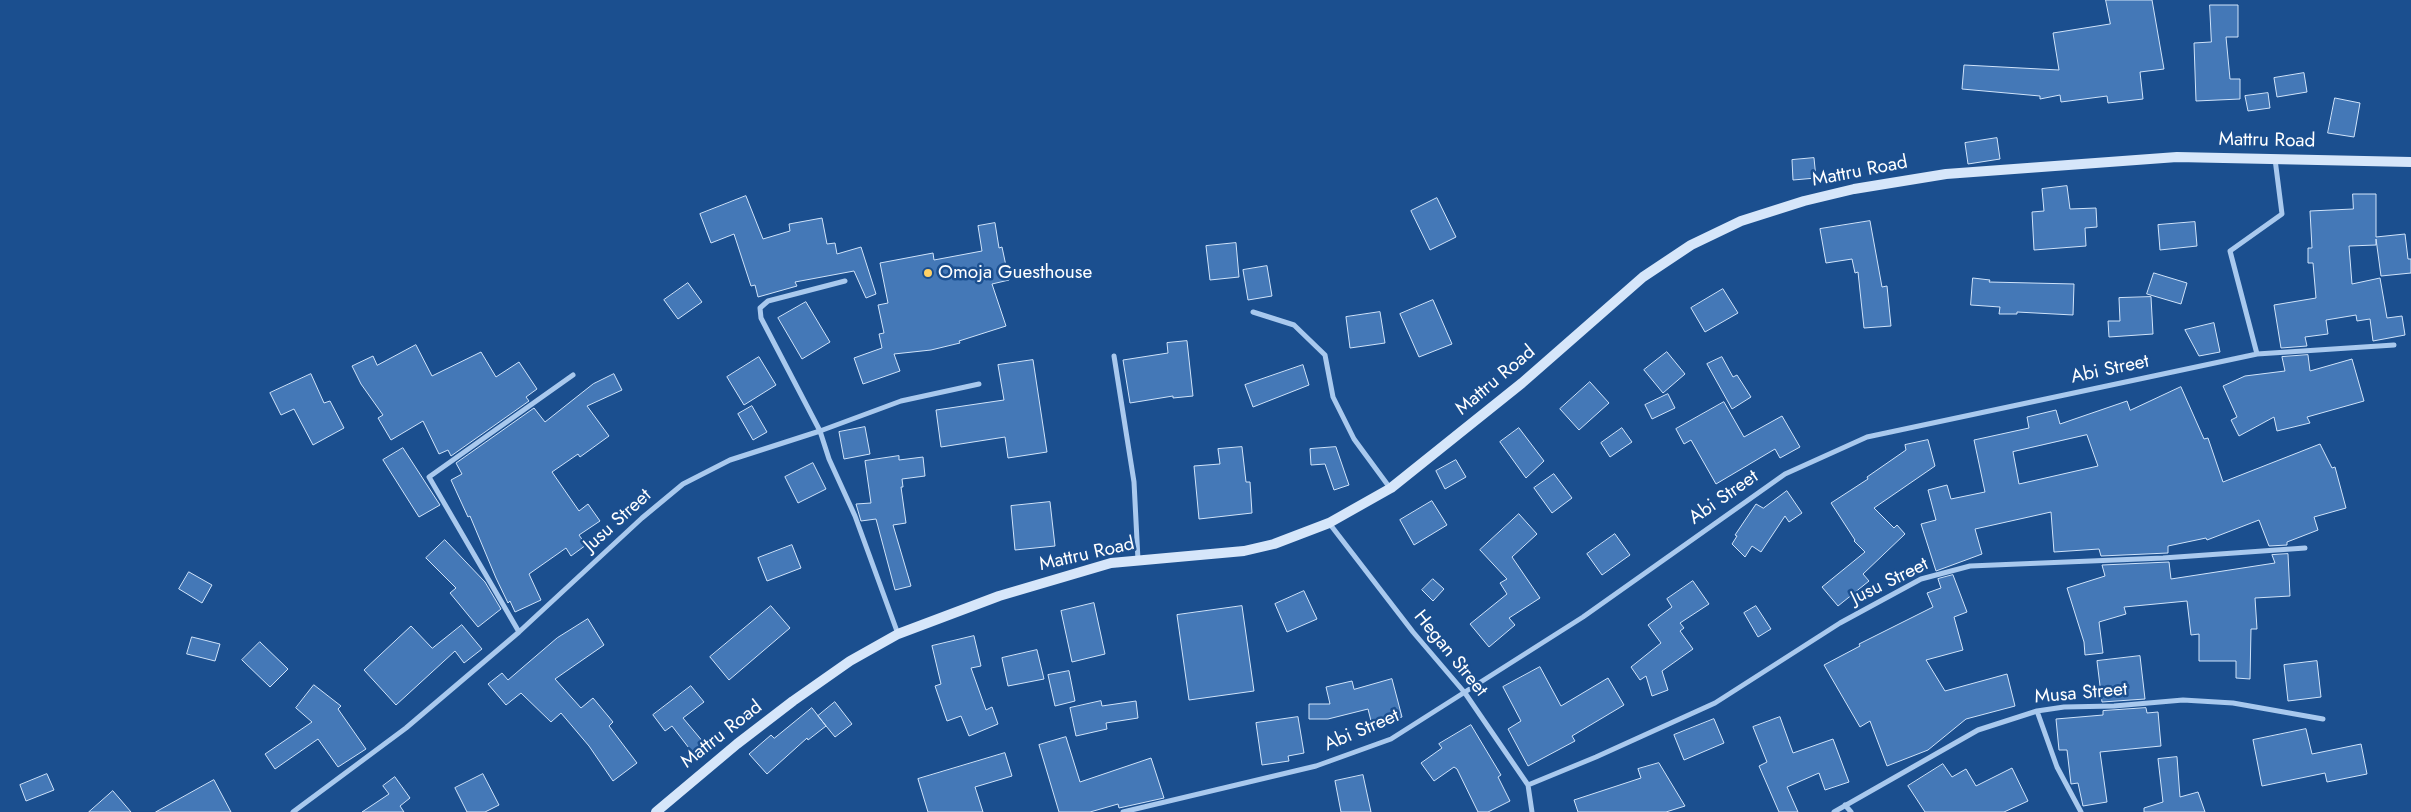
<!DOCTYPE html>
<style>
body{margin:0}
canvas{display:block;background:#1b4f8f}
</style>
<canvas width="2411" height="812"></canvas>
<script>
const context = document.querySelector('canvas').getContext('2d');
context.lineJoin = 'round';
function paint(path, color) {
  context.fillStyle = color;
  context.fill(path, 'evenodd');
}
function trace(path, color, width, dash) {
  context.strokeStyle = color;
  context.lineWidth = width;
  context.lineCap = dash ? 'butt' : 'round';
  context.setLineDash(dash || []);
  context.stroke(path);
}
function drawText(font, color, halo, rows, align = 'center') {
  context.font = font + ' Jost,sans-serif';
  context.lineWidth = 5;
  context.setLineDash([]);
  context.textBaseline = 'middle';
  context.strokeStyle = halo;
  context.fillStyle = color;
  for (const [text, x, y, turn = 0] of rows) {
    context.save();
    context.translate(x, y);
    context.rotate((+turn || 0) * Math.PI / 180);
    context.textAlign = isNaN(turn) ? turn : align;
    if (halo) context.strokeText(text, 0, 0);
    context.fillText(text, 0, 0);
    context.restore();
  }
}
const building = new Path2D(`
 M 2106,0 L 2152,0 L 2164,69 L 2140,72 L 2143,99 L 2108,103 L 2107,96 L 2061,102 L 2060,95 L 2040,99 L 2040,96 L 1962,89 L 1964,65 L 2059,70 L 2053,33 L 2110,24 Z
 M 2210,5 L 2238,5 L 2238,37 L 2226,37 L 2230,79 L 2240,79 L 2240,99 L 2196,101 L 2194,43 L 2211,42 Z
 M 2304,73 L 2307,92 L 2277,97 L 2274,78 Z
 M 2268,93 L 2270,108 L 2248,111 L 2245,96 Z
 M 2335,98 L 2360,103 L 2354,137 L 2328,133 Z
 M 1997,138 L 2000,159 L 1968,164 L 1965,143 Z
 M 1814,158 L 1816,178 L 1793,180 L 1792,160 Z
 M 2067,186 L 2070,209 L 2096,208 L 2097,227 L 2085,228 L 2086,246 L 2034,250 L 2032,212 L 2044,211 L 2042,189 Z
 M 2353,194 L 2376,194 L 2376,237 L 2405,234 L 2408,259 L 2411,259 L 2411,273 L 2381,276 L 2376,239 L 2376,245 L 2349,246 L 2352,284 L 2380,278 L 2387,318 L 2402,316 L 2405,335 L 2373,341 L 2370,319 L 2357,321 L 2356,315 L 2326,320 L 2328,334 L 2305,337 L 2307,346 L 2281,348 L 2274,305 L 2316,298 L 2313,263 L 2308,263 L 2308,248 L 2312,248 L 2310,211 L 2353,209 Z
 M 746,196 L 763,239 L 790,231 L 789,224 L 822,218 L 827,244 L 835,243 L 837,254 L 861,247 L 876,294 L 866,298 L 854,271 L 795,282 L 797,286 L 758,297 L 755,285 L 751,286 L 734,234 L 711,243 L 700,214 Z
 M 1437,198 L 1456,237 L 1430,250 L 1411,211 Z
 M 1870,221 L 1882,287 L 1887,286 L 1891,326 L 1864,328 L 1858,272 L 1855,273 L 1852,259 L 1826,263 L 1820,229 Z
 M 2195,222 L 2197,246 L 2160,250 L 2158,225 Z
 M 995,223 L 999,248 L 1002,247 L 1009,280 L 992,284 L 1006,326 L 959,341 L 960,343 L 931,350 L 894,354 L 900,371 L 863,384 L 854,358 L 882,348 L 879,334 L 884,333 L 878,305 L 888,303 L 880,263 L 933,253 L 934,260 L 982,251 L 978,226 Z
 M 1236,243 L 1239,277 L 1210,280 L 1206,246 Z
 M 1267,266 L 1272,296 L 1248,300 L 1243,270 Z
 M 2154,273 L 2187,283 L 2181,304 L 2147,294 Z
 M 1973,278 L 1990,280 L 1989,282 L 2074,284 L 2073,315 L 2017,312 L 2017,314 L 1999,314 L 2000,307 L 1971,305 Z
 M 688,283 L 702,302 L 678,319 L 664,300 Z
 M 1723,289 L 1738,313 L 1705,332 L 1691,308 Z
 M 2151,297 L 2153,334 L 2109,337 L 2108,321 L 2120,321 L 2119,298 Z
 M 1433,300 L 1452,344 L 1419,357 L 1400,314 Z
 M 806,302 L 830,342 L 802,359 L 778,318 Z
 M 1380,312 L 1385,343 L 1350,348 L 1346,317 Z
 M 2214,323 L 2220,352 L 2199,356 L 2185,330 Z
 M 1187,341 L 1193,396 L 1173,398 L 1173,396 L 1130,403 L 1123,360 L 1168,353 L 1167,343 Z
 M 416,345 L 432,376 L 481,352 L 496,377 L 519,362 L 537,389 L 526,397 L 529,401 L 451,456 L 448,450 L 439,454 L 423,421 L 391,440 L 378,418 L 383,415 L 361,384 L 352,366 L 373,356 L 377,365 Z
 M 1667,352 L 1685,374 L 1663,393 L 1644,370 Z
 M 2308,355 L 2310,371 L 2352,359 L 2364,401 L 2307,417 L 2310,423 L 2277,431 L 2274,417 L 2239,436 L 2231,420 L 2237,417 L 2223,386 L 2245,376 L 2285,371 L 2282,357 Z
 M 759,357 L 776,385 L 744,405 L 727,377 Z
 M 1722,357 L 1733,377 L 1737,375 L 1751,397 L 1732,409 L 1707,364 Z
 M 1033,360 L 1047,452 L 1008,458 L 1005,437 L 941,447 L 936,410 L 1004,400 L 998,365 Z
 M 1303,365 L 1309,385 L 1253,407 L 1245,385 Z
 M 311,374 L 324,403 L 330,401 L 344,428 L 313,445 L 294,409 L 281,415 L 270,393 Z
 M 614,374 L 622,390 L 587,406 L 609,436 L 580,457 L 578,454 L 552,472 L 579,511 L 588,504 L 600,521 L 579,535 L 586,545 L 571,556 L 566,548 L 529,574 L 541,600 L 515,612 L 510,601 L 508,603 L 496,578 L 470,516 L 468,517 L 451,480 L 462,474 L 456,463 L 534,408 L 545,422 L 593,384 Z
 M 1590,382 L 1609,403 L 1579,430 L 1560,409 Z
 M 2181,387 L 2204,439 L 2208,438 L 2223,482 L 2320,444 L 2332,468 L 2335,467 L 2346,508 L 2314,517 L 2318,530 L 2287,542 L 2287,545 L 2269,546 L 2259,520 L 2207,540 L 2206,538 L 2168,546 L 2168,553 L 2101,556 L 2099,549 L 2054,552 L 2051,512 L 1975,529 L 1982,554 L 1936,571 L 1921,524 L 1936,520 L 1928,490 L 1947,485 L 1951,499 L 1985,492 L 1974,440 L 2029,428 L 2027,417 L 2056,410 L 2060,424 L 2127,401 L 2130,410 ZM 2087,435 L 2098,466 L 2019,484 L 2013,452 Z
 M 1668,394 L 1675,408 L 1652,419 L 1645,405 Z
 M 1724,402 L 1744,437 L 1782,416 L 1800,447 L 1780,458 L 1775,449 L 1716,484 L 1691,440 L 1684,444 L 1676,429 Z
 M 752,406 L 767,432 L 753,440 L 738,414 Z
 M 865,427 L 870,454 L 844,459 L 839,432 Z
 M 1519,428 L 1544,461 L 1526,478 L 1500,442 Z
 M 1622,428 L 1632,442 L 1610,457 L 1601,443 Z
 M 1928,440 L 1935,466 L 1874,508 L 1894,528 L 1897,525 L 1905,534 L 1863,574 L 1869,581 L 1838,606 L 1822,587 L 1865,552 L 1854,541 L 1855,540 L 1831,503 L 1868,479 L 1867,477 L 1906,450 L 1905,445 Z
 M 1242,447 L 1246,482 L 1250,482 L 1252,513 L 1199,519 L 1194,466 L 1220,464 L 1218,449 Z
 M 1336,447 L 1349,485 L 1334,490 L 1325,464 L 1311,465 L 1310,449 Z
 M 403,448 L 440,505 L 419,517 L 383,460 Z
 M 899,456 L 899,460 L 923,457 L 925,476 L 902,479 L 903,487 L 901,487 L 906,523 L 893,525 L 911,586 L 895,590 L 876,519 L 861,521 L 856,504 L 871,503 L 865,461 Z
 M 1456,460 L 1466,477 L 1445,489 L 1436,471 Z
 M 813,463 L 826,489 L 798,503 L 785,477 Z
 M 1554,474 L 1572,498 L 1552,513 L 1534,488 Z
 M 1787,491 L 1802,513 L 1789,522 L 1785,516 L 1761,552 L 1752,546 L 1745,557 L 1732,544 L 1737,536 L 1735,535 L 1756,504 L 1763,508 Z
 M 1432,501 L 1447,525 L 1414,545 L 1400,520 Z
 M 1050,502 L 1055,546 L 1015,550 L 1011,506 Z
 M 1519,514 L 1537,534 L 1512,557 L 1540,598 L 1509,618 L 1515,625 L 1489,647 L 1470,624 L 1507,594 L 1500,583 L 1507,579 L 1480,550 Z
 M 1615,534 L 1630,555 L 1602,575 L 1587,554 Z
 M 445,540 L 485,582 L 501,609 L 478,627 L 450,593 L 456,588 L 426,558 Z
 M 792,545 L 801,568 L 767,581 L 758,558 Z
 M 2288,554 L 2290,596 L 2255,598 L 2257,629 L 2251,629 L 2250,679 L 2236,678 L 2236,661 L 2199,661 L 2199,634 L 2191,635 L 2187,601 L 2124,607 L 2126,614 L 2099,622 L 2103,653 L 2085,655 L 2084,642 L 2067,588 L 2105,576 L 2102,565 L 2169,562 L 2171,579 L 2275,563 L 2272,555 Z
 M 189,572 L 212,585 L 202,603 L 179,589 Z
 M 1953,575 L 1967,612 L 1954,617 L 1963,650 L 1926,660 L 1945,691 L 2007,674 L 2015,706 L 1966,719 L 1928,750 L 1887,766 L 1870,721 L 1860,727 L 1824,665 L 1860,646 L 1859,644 L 1933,607 L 1927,593 L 1941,588 L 1938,579 Z
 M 1433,579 L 1444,589 L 1433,601 L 1422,590 Z
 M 1693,581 L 1709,604 L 1680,623 L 1684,628 L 1680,631 L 1693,649 L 1662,671 L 1668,690 L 1652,696 L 1646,676 L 1640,680 L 1631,667 L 1661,643 L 1648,625 L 1672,607 L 1667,599 Z
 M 1304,591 L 1317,619 L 1287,632 L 1275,604 Z
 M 1094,603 L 1105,654 L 1072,662 L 1061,611 Z
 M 771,606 L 790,628 L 729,680 L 710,657 Z
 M 1242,606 L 1254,691 L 1189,700 L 1177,615 Z
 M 1756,606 L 1771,629 L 1758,637 L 1744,613 Z
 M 588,619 L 604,645 L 555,679 L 581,708 L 593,698 L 613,722 L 609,726 L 637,763 L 613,781 L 589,746 L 561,713 L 551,722 L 521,693 L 506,705 L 488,684 L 502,673 L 508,680 L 557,638 Z
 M 462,625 L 482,649 L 464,663 L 455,651 L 396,705 L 364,670 L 411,626 L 432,648 Z
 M 974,636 L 981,666 L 971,668 L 986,710 L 992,707 L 998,724 L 969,736 L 961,716 L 947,721 L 935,686 L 941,684 L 932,646 Z
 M 192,637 L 220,644 L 215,661 L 187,654 Z
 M 260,642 L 288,669 L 270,687 L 242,660 Z
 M 1037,650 L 1044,679 L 1008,686 L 1002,658 Z
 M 2140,656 L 2145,699 L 2102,702 L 2097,661 Z
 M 2317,661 L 2321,697 L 2288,701 L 2284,665 Z
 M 1540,667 L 1561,706 L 1608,678 L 1624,705 L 1572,736 L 1575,741 L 1528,766 L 1508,729 L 1521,721 L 1503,687 Z
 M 1069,671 L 1075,701 L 1055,706 L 1048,675 Z
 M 1392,679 L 1402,717 L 1372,725 L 1368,709 L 1328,719 L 1309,719 L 1309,704 L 1330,704 L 1326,687 L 1352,681 L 1354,689 Z
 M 314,685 L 341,706 L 338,709 L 366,749 L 338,767 L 318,739 L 275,769 L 265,754 L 312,722 L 296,708 Z
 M 691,686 L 704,702 L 683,718 L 704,743 L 692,752 L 672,726 L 665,731 L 653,715 Z
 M 1101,701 L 1102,706 L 1136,701 L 1138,718 L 1106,723 L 1107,729 L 1076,736 L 1070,708 Z
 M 835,702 L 852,724 L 835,737 L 818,716 Z
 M 812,708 L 826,726 L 808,740 L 807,738 L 767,774 L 749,754 L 771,735 L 774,738 Z
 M 2146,708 L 2147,713 L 2158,712 L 2161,746 L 2100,752 L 2107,802 L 2083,806 L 2078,783 L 2071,784 L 2067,750 L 2059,750 L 2056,719 L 2103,715 L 2103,711 Z
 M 1298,717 L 1304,753 L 1288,756 L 1289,761 L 1262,765 L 1256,723 Z
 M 1780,717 L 1793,753 L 1833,739 L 1849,782 L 1825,790 L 1819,773 L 1787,787 L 1798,812 L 1779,812 L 1759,766 L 1767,762 L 1753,727 Z
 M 1714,719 L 1724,743 L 1684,760 L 1674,735 Z
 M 1471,725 L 1501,775 L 1498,777 L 1510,801 L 1488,812 L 1478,812 L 1457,769 L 1454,767 L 1434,781 L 1421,763 L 1442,748 L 1439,744 Z
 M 2306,729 L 2312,754 L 2361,744 L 2367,774 L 2327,782 L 2325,773 L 2262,786 L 2253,740 Z
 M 1066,737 L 1080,782 L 1151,758 L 1164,798 L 1119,808 L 1118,804 L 1090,812 L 1059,812 L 1039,745 Z
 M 1005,753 L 1012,776 L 975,787 L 983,812 L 928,812 L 918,779 Z
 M 2177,757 L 2180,797 L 2198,792 L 2205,812 L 2144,812 L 2144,808 L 2163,802 L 2158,759 Z
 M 1659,763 L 1685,806 L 1666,812 L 1578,812 L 1574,800 L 1641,778 L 1638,769 Z
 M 1943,764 L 1952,777 L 1966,769 L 1976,786 L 2012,768 L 2028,801 L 2004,812 L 1925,812 L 1908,786 Z
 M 47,774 L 54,790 L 26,801 L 20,785 Z
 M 483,774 L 499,805 L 485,812 L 467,812 L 455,788 Z
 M 1363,775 L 1371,812 L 1341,812 L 1335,781 Z
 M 395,777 L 410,798 L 400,806 L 404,812 L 362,812 L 389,794 L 383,786 Z
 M 214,780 L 231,812 L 156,812 Z
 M 113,791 L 131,812 L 89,812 Z`);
paint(building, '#4478b7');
trace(building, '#cfe3fa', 1);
trace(new Path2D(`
 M 845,281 L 768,301 L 760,308 L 761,318 L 820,431 L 901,401 L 979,384
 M 1253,312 L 1294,325 L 1325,355 L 1333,397 L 1354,439 L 1390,488
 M 2257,354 L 2230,251 L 2282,214 L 2275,159
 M 1114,356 L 1134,482 L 1138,560
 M 1329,523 L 1413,632 L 1465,693 L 1528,785 L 1532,812
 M 519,632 L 429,477 L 573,375
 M 2037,711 L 2057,767 L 2081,812
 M 1528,785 L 1596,757 L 1715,703 L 1840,623 L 1921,579 L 1970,566 L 2163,558 L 2305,548
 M 1845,805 L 1851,812
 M 293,812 L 406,728 L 519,632 L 642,518 L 683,484 L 730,460 L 820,431 L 829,459 L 855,516 L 898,634
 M 1123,812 L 1316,766 L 1391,739 L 1583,617 L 1785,474 L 1867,437 L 2257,354 L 2394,345
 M 1834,812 L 1978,730 L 2037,711 L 2064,707 L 2114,706 L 2183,700 L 2233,703 L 2323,719`), '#a9c9ee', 5);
trace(new Path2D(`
 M 656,812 L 737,744 L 793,701 L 850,661 L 898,634 L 999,596 L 1111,563 L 1244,551 L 1274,544 L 1329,523 L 1391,488 L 1522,383 L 1643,277 L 1691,245 L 1741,221 L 1804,201 L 1854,189 L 1946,174 L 2177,157 L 2411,162`), '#d6e6fa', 10);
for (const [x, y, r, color] of [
 [928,273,5,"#ffd166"]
]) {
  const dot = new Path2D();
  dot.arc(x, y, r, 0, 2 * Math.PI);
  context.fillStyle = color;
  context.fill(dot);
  trace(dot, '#1b4f8f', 2);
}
drawText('19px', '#fff', '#1b4f8f', [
 ["Mattru Road",2267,141,1],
 ["Mattru Road",1860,172,-11],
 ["Abi Street",2110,370,-12],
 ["Mattru Road",1496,381,-40],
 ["Abi Street",1724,498,-35],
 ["Jusu Street",618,521,-42],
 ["Mattru Road",1087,555,-13],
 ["Jusu Street",1890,582,-26],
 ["Hegan Street",1450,654,51],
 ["Musa Street",2081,694,-5],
 ["Abi Street",1362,731,-23],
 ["Mattru Road",722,735,-38]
]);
drawText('19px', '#fff', '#1b4f8f', [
 ["Omoja Guesthouse",938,273]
], 'left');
</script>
